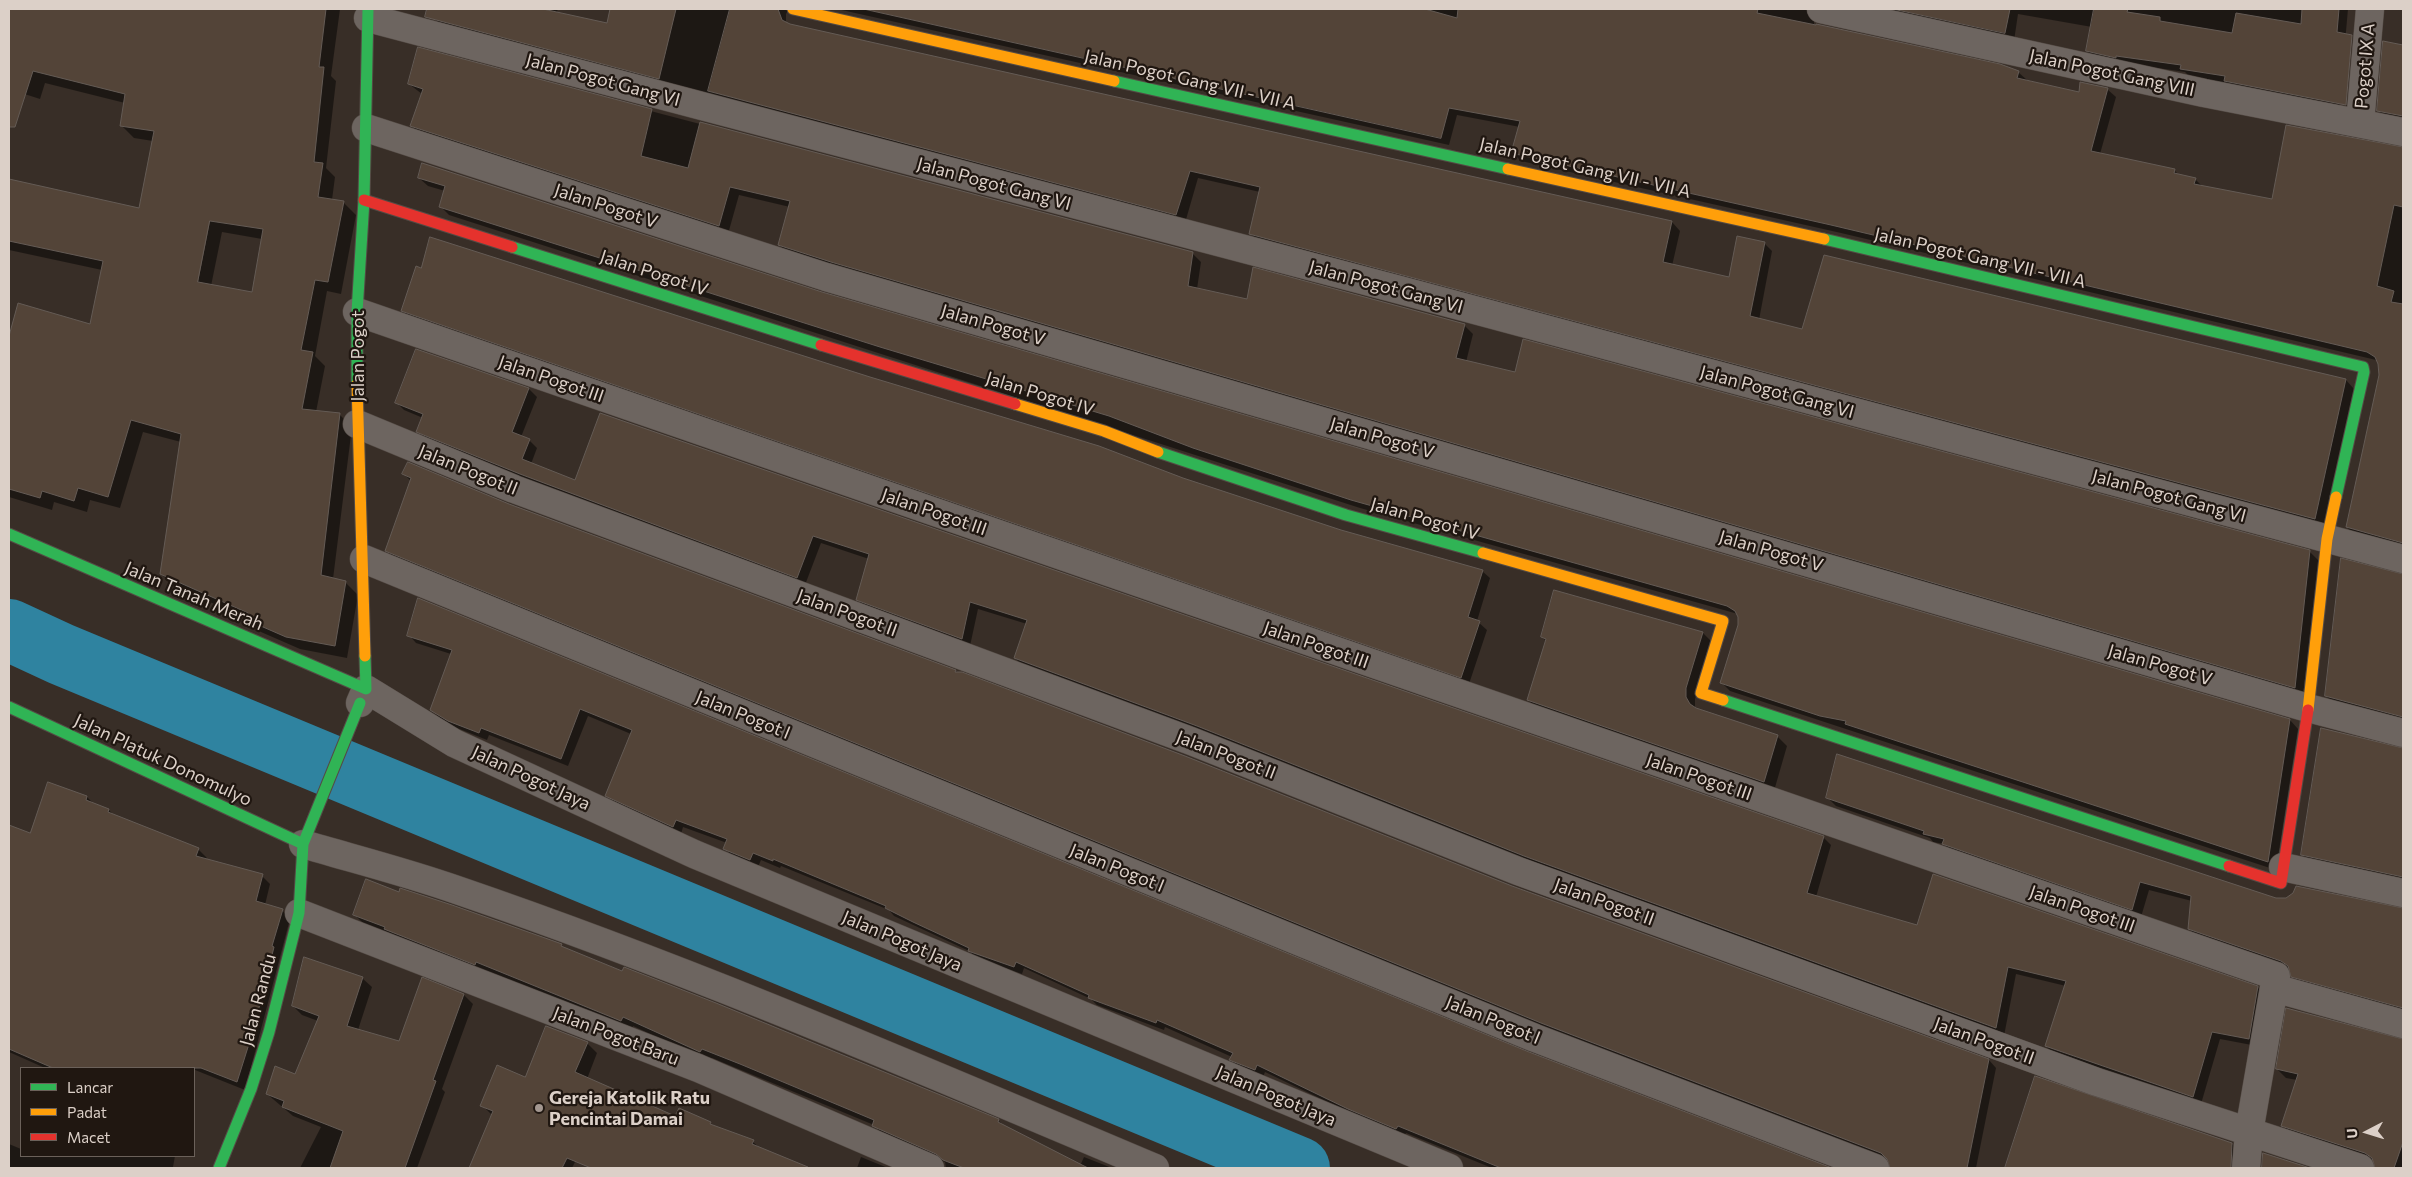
<!DOCTYPE html>
<style>
body{margin:0}
#map{position:relative;width:2412px;height:1177px;overflow:hidden;background:#382e27;font-family:Commissioner,sans-serif}
canvas{display:block}
.frame{position:absolute;inset:0;border:10px solid #dcd0c8;pointer-events:none}
.legend{position:absolute;left:20px;top:1067px;width:175px;height:90px;box-sizing:border-box;background:#201711;border:1px solid #6b615a;margin:0;padding:6px 9px;list-style:none;font-size:15px;color:#dcd0c8}
.legend li{display:flex;align-items:center;gap:10px;height:25px}
.legend b{width:25px;border:1px solid #6b615a}
.north{position:absolute;left:2342px;top:1107px;width:50px;height:50px;-webkit-text-stroke:4px #201711;paint-order:stroke;rotate:265deg;font-size:14px;font-weight:700;line-height:20px;text-align:center;color:#dcd0c8}
.north::after{content:'';display:block;margin:auto;width:18px;height:22px;background:#dcd0c8;clip-path:polygon(50% 0,100% 100%,50% 72%,0 100%)}
</style>
<div id="map">
<canvas width="2412" height="1177"></canvas>
<div class="frame"></div>
<ul class="legend">
<li><b style="height:6px;background:#30b455"></b>Lancar</li>
<li><b style="height:6px;background:#ff9f0a"></b>Padat</li>
<li><b style="height:6px;background:#e5322d"></b>Macet</li>
</ul>
<div class="north">U</div>
</div>
<script>
const context = document.querySelector('canvas').getContext('2d');
context.lineJoin = 'round';
function paint(path, color) {
  context.fillStyle = color;
  context.fill(path, 'evenodd');
}
function trace(path, color, width, dash) {
  context.strokeStyle = color;
  context.lineWidth = width;
  context.lineCap = dash ? 'butt' : 'round';
  context.setLineDash(dash || []);
  context.stroke(path);
}
function drawText(font, color, halo, rows, align = 'center') {
  context.font = font + ' Commissioner,sans-serif';
  context.lineWidth = 4.5;
  context.setLineDash([]);
  context.textBaseline = 'middle';
  context.strokeStyle = halo;
  context.fillStyle = color;
  for (const [text, x, y, turn = 0] of rows) {
    context.save();
    context.translate(x, y);
    context.rotate((+turn || 0) * Math.PI / 180);
    context.textAlign = isNaN(turn) ? turn : align;
    if (halo) context.strokeText(text, 0, 0);
    context.fillText(text, 0, 0);
    context.restore();
  }
}
paint(new Path2D(`
 M 9,9 L 340,9 L 331,76 L 336,81 L 326,168 L 335,177 L 332,200 L 344,203 L 356,215 L 341,294 L 327,291 L 315,356 L 325,366 L 316,412 L 340,415 L 352,427 L 333,579 L 345,582 L 358,595 L 347,658 L 300,649 L 261,632 L 248,619 L 174,586 L 161,574 L 181,442 L 143,432 L 120,508 L 90,500 L 87,512 L 54,502 L 52,510 L 9,497 L 9,340 L 19,304 L 91,326 L 102,270 L 9,250 L 9,181 L 140,209 L 153,141 L 134,138 L 122,126 L 125,103 L 45,83 L 40,99 L 9,89 ZM 222,232 L 262,239 L 253,294 L 211,286 Z
 M 436,9 L 558,9 L 557,12 L 607,24 L 611,9 L 789,9 L 786,14 L 786,24 L 1672,222 L 1680,231 L 1672,266 L 1730,279 L 1764,243 L 1772,251 L 1759,320 L 1802,330 L 1825,257 L 2346,380 L 2354,389 L 2324,527 L 1259,242 L 1251,234 L 1260,192 L 1198,178 L 1185,223 L 442,27 L 434,18 Z
 M 837,9 L 1817,9 L 1814,14 L 1814,24 L 1817,25 L 2018,72 L 2027,80 L 2080,93 L 2107,89 L 2116,97 L 2100,154 L 2174,170 L 2179,175 L 2195,179 L 2203,187 L 2273,201 L 2403,148 L 2403,548 L 2355,536 L 2347,527 L 2381,375 L 2380,364 L 2376,360 L 1841,233 L 1521,161 L 1513,153 L 1520,127 L 1457,115 L 1449,145 Z
 M 1866,9 L 2348,9 L 2339,110 L 2233,89 L 2227,83 L 2190,77 L 2185,72 L 2096,59 L 2087,51 L 2092,27 L 2018,14 L 2014,41 Z
 M 2387,43 L 2403,46 L 2403,123 L 2387,119 L 2378,110 Z
 M 418,50 L 1192,253 L 1201,262 L 1197,289 L 1248,300 L 1464,325 L 1473,334 L 1466,362 L 2309,551 L 2319,561 L 2303,696 L 789,254 L 779,245 L 790,207 L 739,195 L 728,234 L 420,134 L 411,125 L 422,94 L 409,84 Z
 M 419,178 L 2290,720 L 2298,729 L 2276,870 L 1730,691 L 1722,683 L 1739,625 L 1738,614 L 1360,508 L 449,215 L 441,207 L 445,191 L 428,186 Z
 M 402,310 L 1341,531 L 1482,571 L 1490,578 L 1477,621 L 1487,630 L 1469,684 L 410,318 Z
 M 416,350 L 529,389 L 537,397 L 521,437 L 529,440 L 537,448 L 531,464 L 576,482 L 601,414 L 1823,837 L 1831,845 L 1816,897 L 1918,926 L 2258,988 L 2266,996 L 2257,1046 L 2220,1039 L 2201,1104 L 2054,1054 L 2046,1046 L 2066,986 L 2016,974 L 2004,1036 L 1533,864 L 1023,666 L 1015,658 L 1027,624 L 978,609 L 970,646 L 865,607 L 857,599 L 869,559 L 821,543 L 805,585 L 529,482 L 426,439 L 418,431 L 423,418 L 404,410 L 396,402 Z
 M 404,474 L 508,505 L 955,671 L 1512,887 L 1989,1060 L 1996,1068 L 1976,1168 L 1906,1168 L 1895,1165 L 1889,1160 L 1549,1031 L 394,558 L 387,551 L 411,481 Z
 M 2399,575 L 2403,575 L 2403,722 L 2335,704 L 2326,696 Z
 M 419,600 L 1529,1054 L 1828,1168 L 1492,1168 L 1406,1133 L 1404,1136 L 1357,1116 L 1265,1072 L 1263,1077 L 1239,1067 L 1231,1060 L 1232,1057 L 1165,1027 L 1164,1030 L 1097,1005 L 1091,999 L 1024,968 L 1022,974 L 977,958 L 969,951 L 894,916 L 889,910 L 781,866 L 780,868 L 761,860 L 758,867 L 732,856 L 725,848 L 727,843 L 683,827 L 681,834 L 615,803 L 607,795 L 631,734 L 588,716 L 568,766 L 489,735 L 487,740 L 457,728 L 439,717 L 431,710 L 451,654 L 416,643 L 409,635 Z
 M 1703,633 L 1713,643 L 1695,699 L 1695,708 L 1777,736 L 1787,746 L 1774,791 L 1538,710 L 1528,700 L 1546,641 L 1542,637 Z
 M 2399,749 L 2403,749 L 2403,883 L 2311,863 L 2302,854 Z
 M 87,797 L 94,804 L 109,810 L 114,816 L 199,850 L 207,858 L 206,860 L 262,876 L 270,884 L 265,905 L 282,910 L 290,919 L 245,1090 L 180,1064 L 179,1068 L 45,1068 L 9,1052 L 9,826 L 31,835 Z
 M 1827,797 L 2276,899 L 2403,909 L 2403,1013 L 2301,985 L 2292,976 L 2290,969 L 2198,937 L 2189,929 L 2192,901 L 2149,890 L 2141,917 L 1952,852 L 1944,844 L 1933,842 L 1930,838 L 1836,806 Z
 M 399,893 L 561,945 L 564,948 L 998,1120 L 1005,1127 L 1080,1166 L 1084,1157 L 1112,1168 L 946,1168 L 945,1162 L 884,1136 L 874,1125 L 712,1058 L 710,1061 L 707,1060 L 633,1026 L 631,1031 L 486,971 L 485,974 L 365,925 L 355,915 Z
 M 362,978 L 372,987 L 358,1030 L 400,1042 L 464,995 L 473,1004 L 442,1089 L 445,1092 L 417,1168 L 300,1168 L 321,1127 L 293,1116 L 267,1094 L 296,1076 L 318,1021 L 302,1015 L 293,1006 Z
 M 2399,1040 L 2403,1040 L 2403,1168 L 2376,1168 L 2375,1161 L 2291,1134 L 2282,1125 L 2297,1080 L 2286,1078 L 2277,1069 Z
 M 587,1043 L 597,1053 L 587,1079 L 676,1117 L 710,1123 L 715,1127 L 753,1142 L 761,1149 L 809,1168 L 597,1168 L 576,1160 L 572,1168 L 470,1168 L 492,1115 L 482,1105 Z
 M 2036,1078 L 2232,1144 L 2240,1152 L 2240,1168 L 2006,1168 Z
 M 9,1144 L 21,1149 L 21,1156 L 175,1156 L 173,1167 L 9,1168 Z
 M 861,1157 L 888,1168 L 857,1168 Z`), '#0007');
trace(new Path2D(`
 M 9,630 L 61,654 L 1299,1168`), '#2f83a0', 62);
const building = new Path2D(`
 M 9,9 L 326,9 L 319,67 L 324,67 L 314,162 L 323,163 L 318,197 L 344,201 L 328,282 L 315,280 L 301,350 L 313,352 L 302,409 L 340,413 L 321,575 L 346,581 L 335,646 L 286,637 L 247,620 L 248,613 L 160,574 L 181,434 L 131,420 L 108,497 L 78,488 L 74,501 L 42,491 L 40,498 L 9,489 L 9,336 L 18,303 L 90,324 L 103,261 L 9,241 L 9,179 L 139,208 L 154,131 L 120,126 L 125,94 L 33,71 L 15,127 L 9,127 ZM 210,221 L 263,229 L 252,292 L 198,282 Z
 M 427,9 L 543,9 L 607,23 L 610,9 L 676,9 L 659,79 L 425,17 Z
 M 730,9 L 778,9 L 782,20 L 790,24 L 1672,221 L 1663,262 L 1729,277 L 1737,236 L 1765,242 L 1750,316 L 1802,329 L 1824,255 L 2346,379 L 2315,519 L 1249,234 L 1260,187 L 1190,171 L 1176,215 L 708,91 Z
 M 864,9 L 1425,9 L 1457,18 L 1458,9 L 1758,9 L 1757,13 L 1816,25 L 1816,24 L 2000,64 L 2019,71 L 2017,78 L 2079,92 L 2080,82 L 2108,88 L 2091,151 L 2175,169 L 2174,173 L 2196,178 L 2194,184 L 2272,199 L 2286,125 L 2403,147 L 2403,207 L 2394,205 L 2377,286 L 2394,291 L 2391,302 L 2403,304 L 2403,543 L 2346,527 L 2379,375 L 2378,364 L 2375,357 L 2367,352 L 1831,225 L 1511,153 L 1520,121 L 1449,108 L 1441,138 Z
 M 1893,9 L 2010,9 L 2005,33 Z
 M 2094,9 L 2128,9 L 2127,12 L 2160,17 L 2160,21 L 2232,33 L 2236,13 L 2301,24 L 2302,9 L 2339,9 L 2337,32 L 2352,35 L 2346,105 L 2224,81 L 2225,76 L 2180,69 L 2181,65 L 2116,56 L 2116,58 L 2086,51 Z
 M 2383,41 L 2403,45 L 2403,116 L 2377,111 Z
 M 418,47 L 652,109 L 641,156 L 688,168 L 700,122 L 1193,252 L 1188,286 L 1247,299 L 1253,267 L 1465,324 L 1456,358 L 1515,372 L 1523,339 L 2310,550 L 2295,688 L 831,262 L 778,245 L 790,201 L 730,187 L 719,226 L 410,126 L 423,89 L 408,84 Z
 M 422,163 L 822,292 L 2290,719 L 2268,862 L 1845,724 L 1846,721 L 1820,716 L 1720,683 L 1738,625 L 1738,617 L 1735,611 L 1727,606 L 1351,500 L 1193,448 L 1109,416 L 880,347 L 439,207 L 445,186 L 418,178 Z
 M 430,237 L 870,377 L 1099,446 L 1183,478 L 1341,530 L 1483,570 L 1468,617 L 1480,621 L 1461,678 L 401,311 L 416,266 L 421,268 Z
 M 416,349 L 529,388 L 512,432 L 530,439 L 522,459 L 575,480 L 600,413 L 1824,836 L 1807,893 L 1917,925 L 1933,874 L 2258,986 L 2249,1039 L 2212,1032 L 2193,1097 L 2045,1046 L 2066,981 L 2008,967 L 1996,1028 L 1524,856 L 1197,726 L 1014,658 L 1027,620 L 970,602 L 962,639 L 856,600 L 869,554 L 813,536 L 797,578 L 520,474 L 416,432 L 423,414 L 395,403 Z
 M 408,462 L 509,504 L 956,670 L 955,672 L 962,672 L 1185,756 L 1512,886 L 1989,1059 L 1967,1168 L 1890,1168 L 1887,1159 L 1881,1153 L 1541,1023 L 385,551 L 411,478 L 402,474 Z
 M 2341,558 L 2403,574 L 2403,717 L 2325,696 Z
 M 1554,590 L 1703,632 L 1686,688 L 1686,697 L 1690,704 L 1696,708 L 1778,735 L 1764,782 L 1527,700 L 1546,639 L 1541,637 Z
 M 418,598 L 1529,1052 L 1832,1168 L 1501,1168 L 1398,1126 L 1396,1129 L 1348,1109 L 1257,1065 L 1255,1070 L 1229,1060 L 1233,1053 L 1157,1020 L 1156,1023 L 1088,998 L 1089,995 L 1016,962 L 1014,967 L 968,951 L 969,948 L 913,922 L 885,908 L 886,906 L 773,859 L 773,861 L 753,853 L 750,860 L 723,849 L 727,839 L 676,820 L 673,827 L 605,796 L 632,730 L 580,709 L 561,759 L 481,728 L 479,733 L 448,721 L 430,710 L 452,650 L 407,636 Z
 M 2321,728 L 2403,748 L 2403,877 L 2301,855 Z
 M 1837,754 L 2276,898 L 2286,898 L 2293,893 L 2296,886 L 2403,908 L 2403,1008 L 2291,977 L 2288,966 L 2281,961 L 2188,929 L 2191,896 L 2140,882 L 2132,910 L 1942,844 L 1944,839 L 1923,834 L 1924,831 L 1826,798 Z
 M 48,782 L 87,796 L 86,800 L 109,809 L 108,812 L 199,848 L 196,856 L 263,874 L 256,901 L 283,909 L 272,946 L 274,947 L 254,1028 L 237,1082 L 201,1068 L 53,1068 L 9,1049 L 9,825 L 30,833 Z
 M 366,879 L 399,892 L 400,888 L 452,905 L 562,944 L 561,946 L 622,971 L 624,967 L 716,1003 L 999,1119 L 998,1122 L 1088,1168 L 964,1168 L 943,1160 L 936,1154 L 872,1126 L 874,1120 L 740,1064 L 702,1049 L 700,1052 L 623,1017 L 621,1021 L 476,962 L 475,965 L 384,929 L 385,927 L 353,915 Z
 M 304,957 L 363,977 L 347,1026 L 399,1041 L 422,977 L 464,994 L 433,1080 L 436,1081 L 405,1168 L 330,1168 L 343,1131 L 282,1107 L 284,1101 L 266,1094 L 275,1066 L 295,1074 L 319,1016 L 292,1006 Z
 M 2286,1008 L 2403,1039 L 2403,1142 L 2394,1168 L 2375,1168 L 2372,1158 L 2365,1153 L 2281,1126 L 2298,1074 L 2276,1069 Z
 M 546,1026 L 588,1042 L 575,1072 L 675,1116 L 679,1108 L 711,1122 L 710,1124 L 754,1140 L 752,1144 L 808,1167 L 808,1168 L 591,1168 L 567,1158 L 562,1168 L 469,1168 L 493,1111 L 480,1106 L 497,1065 L 525,1077 Z
 M 2035,1076 L 2232,1143 L 2231,1168 L 2005,1168 Z
 M 2263,1153 L 2310,1168 L 2262,1168 Z`);
paint(building, '#534438');
trace(building, '#645b55', 1);
const street = new Path2D(`
 M 1821,9 L 2204,93 L 2403,132
 M 368,18 L 1400,290 L 2403,559
 M 2360,123 L 2370,9
 M 366,128 L 826,277 L 2308,708 L 2403,733
 M 357,312 L 2276,976 L 2249,1132 L 2246,1168
 M 357,424 L 514,489 L 1191,741 L 1518,871 L 2097,1082 L 2360,1168
 M 364,559 L 1535,1038 L 1875,1168
 M 360,703 L 366,689 L 454,743 L 694,854 L 1449,1168
 M 303,844 C 354,859 406,872 457,890 C 694,971 925,1071 1155,1168
 M 2283,867 L 2403,893
 M 299,913 L 698,1068 L 930,1168
 M 2274,988 L 2403,1024`);
const fast = new Path2D(`
 M 1114,81 L 1508,169
 M 1824,239 L 2363,367 L 2364,372 L 2336,497
 M 512,247 L 821,345
 M 357,384 L 357,312 L 364,200 L 368,9
 M 1158,452 L 1346,515 L 1483,553
 M 9,534 L 366,689 L 365,656
 M 1723,700 L 2229,866
 M 9,707 L 303,844
 M 219,1168 L 251,1089 L 269,1032 L 299,913 L 303,844 L 360,703`);
const slow = new Path2D(`
 M 793,9 L 1114,81
 M 1508,169 L 1824,239
 M 357,384 L 365,656
 M 1015,404 L 1104,431 L 1158,452
 M 1483,553 L 1723,621 L 1701,693 L 1723,700
 M 2308,710 L 2327,539 L 2336,497`);
const jam = new Path2D(`
 M 364,200 L 512,247
 M 821,345 L 1015,404
 M 2229,866 L 2281,883 L 2308,710`);
trace(street, '#544b45', 29);
trace(fast, '#544b45', 13);
trace(slow, '#544b45', 13);
trace(jam, '#544b45', 13);
trace(street, '#6d6560', 28);
trace(fast, '#30b455', 11);
trace(slow, '#ff9f0a', 11);
trace(jam, '#e5322d', 11);
for (const [x, y, r, color] of [
 [539,1108,5,"#a39790"]
]) {
  const dot = new Path2D();
  dot.arc(x, y, r, 0, 2 * Math.PI);
  context.fillStyle = color;
  context.fill(dot);
  trace(dot, '#201711', 2);
}
drawText('18px', '#dcd0c8', '#201711', [
 ["Pogot IX A",2365,66,-85],
 ["Jalan Pogot Gang VIII",2112,73,12],
 ["Jalan Pogot Gang VI",603,80,15],
 ["Jalan Pogot Gang VII - VII A",1190,80,13],
 ["Jalan Pogot Gang VII - VII A",1585,168,13],
 ["Jalan Pogot Gang VI",994,184,15],
 ["Jalan Pogot V",606,206,18],
 ["Jalan Pogot Gang VII - VII A",1980,258,13],
 ["Jalan Pogot IV",654,273,18],
 ["Jalan Pogot Gang VI",1386,287,15],
 ["Jalan Pogot V",993,325,16],
 ["Jalan Pogot",358,356,-90],
 ["Jalan Pogot III",551,379,19],
 ["Jalan Pogot Gang VI",1777,392,15],
 ["Jalan Pogot IV",1040,394,17],
 ["Jalan Pogot V",1382,438,16],
 ["Jalan Pogot II",468,470,22],
 ["Jalan Pogot Gang VI",2169,496,15],
 ["Jalan Pogot III",934,512,19],
 ["Jalan Pogot IV",1425,519,16],
 ["Jalan Pogot V",1771,551,16],
 ["Jalan Tanah Merah",194,596,23],
 ["Jalan Pogot II",847,613,20],
 ["Jalan Pogot III",1316,645,19],
 ["Jalan Pogot V",2160,665,16],
 ["Jalan Pogot I",743,715,22],
 ["Jalan Pogot II",1226,755,21],
 ["Jalan Platuk Donomulyo",163,760,25],
 ["Jalan Pogot III",1699,777,19],
 ["Jalan Pogot Jaya",531,778,25],
 ["Jalan Pogot I",1117,868,22],
 ["Jalan Pogot II",1604,902,20],
 ["Jalan Pogot III",2082,909,19],
 ["Jalan Pogot Jaya",902,941,23],
 ["Jalan Randu",258,1000,-75],
 ["Jalan Pogot I",1493,1020,22],
 ["Jalan Pogot Baru",616,1036,21],
 ["Jalan Pogot II",1984,1041,20],
 ["Jalan Pogot Jaya",1276,1096,23]
]);
drawText('bold 18px', '#dcd0c8', '#201711', [
 ["Gereja Katolik Ratu",549,1098],
 ["Pencintai Damai",549,1119]
], 'left');
</script>
